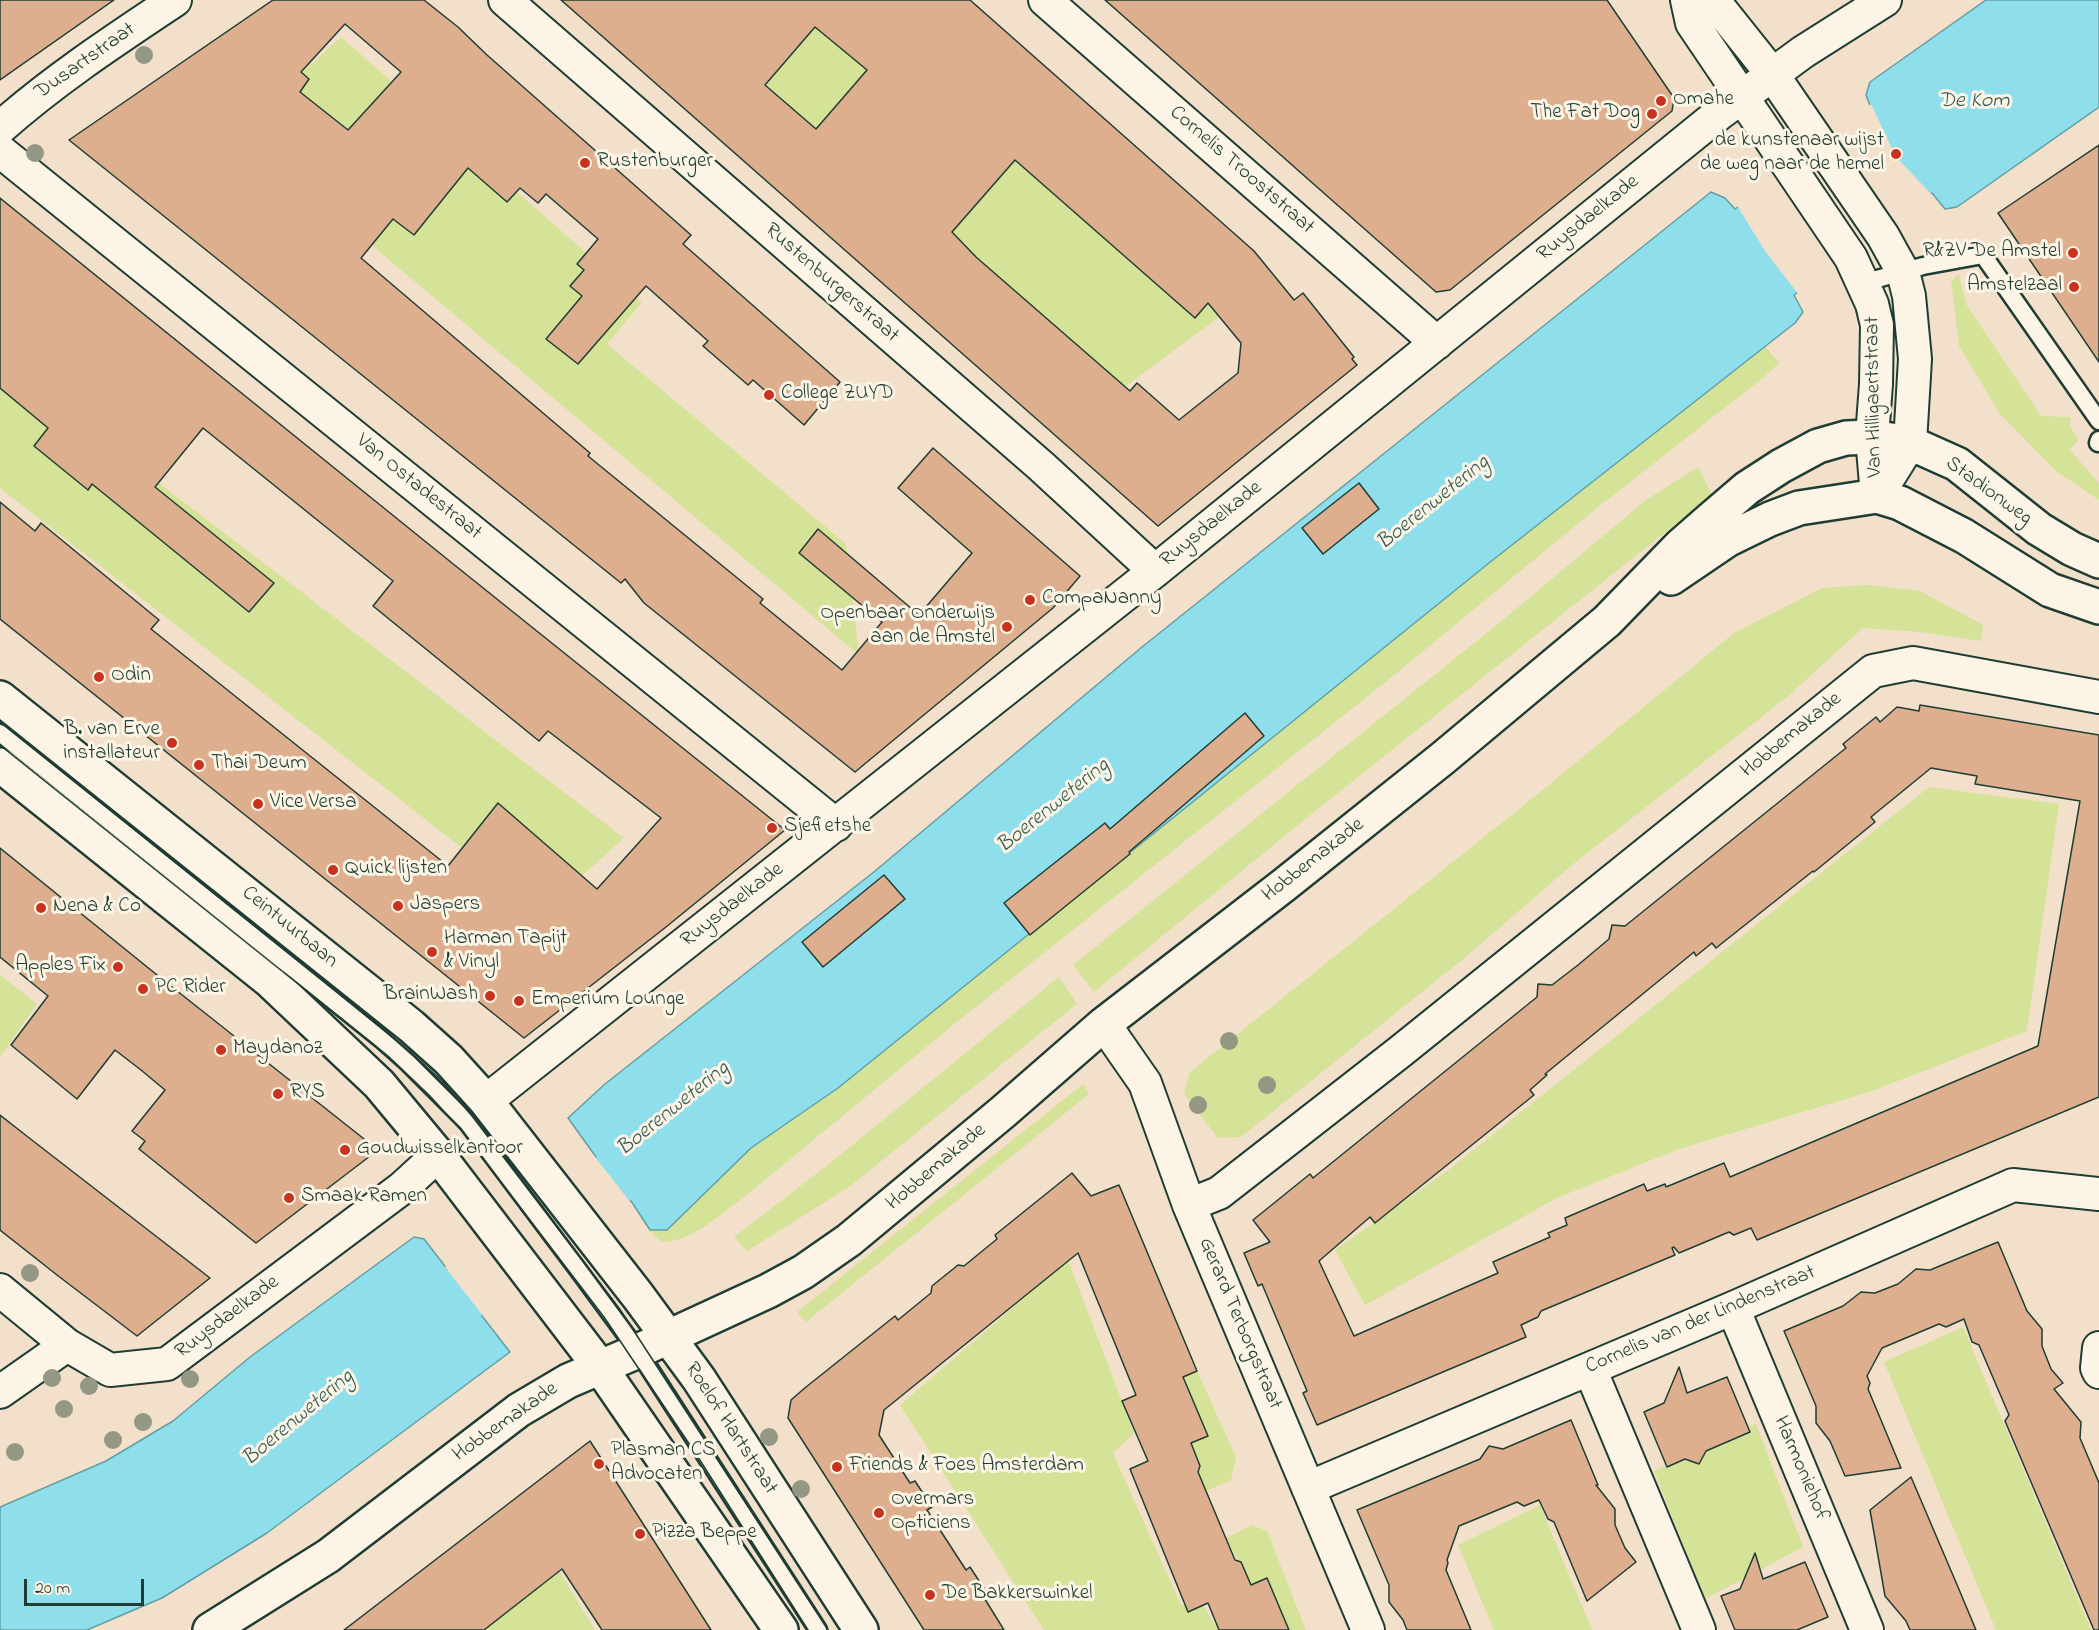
<!DOCTYPE html>
<style>
body{margin:0}
#map{position:relative;width:2099px;height:1630px;overflow:hidden;background:#f3e0cb;font-family:"Indie Flower",sans-serif}
canvas{display:block}
.scale{position:absolute;left:24px;top:1579px;width:120px;height:27px;box-sizing:border-box;border:3px solid #1f3d34;border-top:0;padding-left:8px;font-size:18px;line-height:21px;white-space:nowrap;color:#1f3d34;-webkit-text-stroke:4px #fcf5e5;paint-order:stroke}
</style>
<div id="map">
<canvas width="2099" height="1630"></canvas>
<div class="scale">20 m</div>
</div>
<script>
const context = document.querySelector('canvas').getContext('2d');
context.lineJoin = 'round';
function paint(path, color) {
  context.fillStyle = color;
  context.fill(path, 'evenodd');
}
function trace(path, color, width, dash) {
  context.strokeStyle = color;
  context.lineWidth = width;
  context.lineCap = dash ? 'butt' : 'round';
  context.setLineDash(dash || []);
  context.stroke(path);
}
function drawText(font, color, halo, rows, align = 'center') {
  context.font = font + ' "Indie Flower",sans-serif';
  context.lineWidth = 6;
  context.setLineDash([]);
  context.textBaseline = 'middle';
  context.strokeStyle = halo;
  context.fillStyle = color;
  for (const [text, x, y, turn = 0] of rows) {
    context.save();
    context.translate(x, y);
    context.rotate((+turn || 0) * Math.PI / 180);
    context.textAlign = isNaN(turn) ? turn : align;
    if (halo) context.strokeText(text, 0, 0);
    context.fillText(text, 0, 0);
    context.restore();
  }
}
paint(new Path2D(`
 M 675,0 L 875,0 L 1226,312 L 1107,400 Z
 M 341,37 L 642,302 L 607,344 L 846,544 L 859,655 L 237,132 Z
 M 1959,274 L 1966,304 L 2041,416 L 2071,417 L 2070,426 L 2078,440 L 2070,450 L 2099,483 L 2099,500 L 2056,471 L 2000,414 L 1959,346 L 1951,281 Z
 M 1765,346 L 1779,363 L 1764,377 L 1597,508 L 1382,685 L 953,1025 L 743,1198 C 721,1214 689,1243 662,1242 L 650,1231 L 667,1230 L 751,1148 L 838,1088 L 1489,563 Z
 M 0,362 L 624,838 L 543,911 L 0,488 Z
 M 1698,467 L 1712,495 L 1309,816 L 1094,992 L 1073,965 L 1504,619 L 1646,500 Z
 M 1870,585 L 1920,591 L 1983,625 L 1981,641 L 1920,632 L 1863,628 L 1787,697 L 1572,865 L 1462,960 L 1331,1065 L 1241,1137 L 1218,1138 L 1184,1094 L 1190,1072 L 1534,797 L 1734,633 L 1822,588 Z
 M 1929,787 L 2059,804 L 2027,1031 L 1869,1092 L 1679,1149 L 1557,1198 L 1365,1305 L 1335,1250 L 1447,1171 Z
 M 0,975 L 37,1004 L 0,1057 Z
 M 1059,977 L 1077,1004 L 849,1187 L 747,1251 L 734,1237 L 829,1164 Z
 M 1083,1084 L 1089,1094 L 806,1322 L 797,1312 Z
 M 1068,1260 L 1134,1433 L 1113,1453 L 1181,1605 L 1202,1603 L 1218,1630 L 1044,1630 L 900,1405 Z
 M 1963,1327 L 2091,1630 L 1996,1630 L 1884,1362 Z
 M 1197,1371 L 1236,1457 L 1231,1480 L 1206,1491 L 1198,1472 L 1200,1466 L 1191,1443 L 1208,1436 L 1183,1377 Z
 M 1756,1424 L 1803,1547 L 1705,1599 L 1654,1471 Z
 M 1540,1505 L 1592,1630 L 1494,1630 L 1458,1545 Z
 M 1252,1525 L 1267,1531 L 1306,1630 L 1286,1630 L 1251,1585 L 1226,1538 Z
 M 560,1572 L 595,1630 L 480,1630 Z`), '#d4e397');
const water = new Path2D(`
 M 1986,0 L 2099,0 L 2099,107 L 1957,207 L 1945,209 L 1932,193 L 1794,295 L 1803,312 L 1795,323 L 1489,563 L 838,1088 L 751,1148 L 667,1230 L 650,1230 L 631,1201 L 482,1316 L 510,1352 L 267,1533 L 162,1598 L 87,1630 L 0,1630 L 0,1507 L 106,1461 L 173,1421 L 250,1357 L 414,1237 L 424,1239 L 448,1270 L 596,1157 L 568,1118 L 605,1084 L 875,871 L 1142,647 L 1711,192 L 1725,198 L 1735,209 L 1872,111 L 1866,95 L 1870,82 Z`);
paint(water, '#8fdeec');
trace(water, '#629ea2', 1.5);
paint(new Path2D(`
 M 1871,104 L 1896,157 L 1935,198 L 1933,199 L 1932,197 L 1799,295 L 1765,251 L 1736,204 L 1869,110 L 1867,107 Z
 M 592,1153 L 631,1203 L 484,1317 L 445,1267 L 592,1156 L 591,1155 Z`), '#f3e0cb');
const building = new Path2D(`
 M 0,0 L 114,0 L 0,80 Z
 M 273,0 L 424,0 L 458,27 L 487,55 L 691,235 L 683,244 L 840,382 L 804,425 L 753,380 L 748,385 L 703,346 L 708,341 L 646,286 L 578,364 L 546,339 L 582,296 L 570,286 L 584,270 L 577,264 L 598,239 L 546,194 L 538,203 L 520,188 L 507,202 L 468,168 L 414,235 L 393,219 L 361,258 L 590,453 L 588,456 L 763,599 L 760,603 L 842,670 L 882,622 L 799,553 L 818,529 L 919,615 L 972,553 L 898,488 L 933,448 L 1080,576 L 1053,608 L 855,772 L 644,603 L 625,579 L 621,583 L 69,140 ZM 345,24 L 401,72 L 348,130 L 300,92 L 309,79 L 301,72 Z
 M 561,0 L 970,0 L 1254,251 L 1294,300 L 1303,293 L 1354,357 L 1352,359 L 1357,365 L 1158,526 ZM 815,27 L 867,70 L 816,129 L 765,85 ZM 1015,160 L 1195,318 L 1208,303 L 1241,343 L 1238,373 L 1179,420 L 1137,383 L 1130,391 L 976,257 L 952,232 Z
 M 1105,0 L 1607,0 L 1674,98 L 1672,111 L 1450,290 L 1436,292 Z
 M 2099,145 L 2099,362 L 1998,213 Z
 M 0,198 L 452,563 L 785,830 L 666,927 L 524,1038 L 0,619 L 0,502 L 35,531 L 41,523 L 159,620 L 151,629 L 448,866 L 498,803 L 597,889 L 661,818 L 548,731 L 539,741 L 373,606 L 393,581 L 203,428 L 155,487 L 274,583 L 249,612 L 92,484 L 88,490 L 34,446 L 48,428 L 0,388 Z
 M 1359,483 L 1379,509 L 1323,554 L 1302,528 Z
 M 1920,705 L 2099,735 L 2099,1097 L 1757,1240 L 1751,1228 L 1734,1235 L 1729,1232 L 1679,1253 L 1674,1247 L 1672,1248 L 1675,1255 L 1541,1311 L 1538,1317 L 1521,1325 L 1526,1337 L 1317,1425 L 1303,1393 L 1307,1391 L 1262,1284 L 1258,1286 L 1244,1253 L 1270,1242 L 1253,1220 L 1310,1174 L 1313,1178 L 1537,997 L 1538,984 L 1552,985 L 1578,965 L 1609,939 L 1612,925 L 1625,926 L 1846,748 L 1843,744 L 1876,717 L 1880,722 L 1897,707 L 1919,711 ZM 1931,768 L 1977,776 L 1975,784 L 2080,801 L 2038,1046 L 1730,1177 L 1724,1163 L 1666,1187 L 1665,1184 L 1647,1191 L 1644,1184 L 1565,1218 L 1567,1225 L 1548,1233 L 1550,1237 L 1493,1262 L 1498,1273 L 1354,1336 L 1319,1261 L 1370,1217 L 1375,1223 L 1534,1095 L 1530,1090 L 1547,1075 L 1545,1074 L 1694,952 L 1696,956 L 1712,943 L 1716,948 L 1813,871 L 1814,872 L 1875,822 L 1871,817 Z
 M 1245,713 L 1264,736 L 1129,852 L 1130,854 L 1030,935 L 1004,903 L 1105,823 L 1110,829 Z
 M 0,848 L 167,983 L 378,1150 L 256,1243 L 139,1149 L 145,1141 L 132,1131 L 165,1090 L 141,1070 L 115,1050 L 77,1099 L 11,1045 L 48,996 L 0,957 Z
 M 884,875 L 905,899 L 823,967 L 802,942 Z
 M 0,1115 L 28,1137 L 210,1278 L 137,1336 L 57,1275 L 0,1230 Z
 M 1072,1173 L 1091,1196 L 1119,1185 L 1197,1371 L 1183,1377 L 1208,1436 L 1191,1443 L 1200,1466 L 1198,1472 L 1235,1560 L 1241,1562 L 1251,1585 L 1267,1578 L 1289,1630 L 1219,1630 L 1208,1603 L 1188,1612 L 1130,1469 L 1148,1461 L 1122,1401 L 1136,1395 L 1078,1253 L 884,1410 L 879,1435 L 910,1483 L 915,1481 L 932,1507 L 927,1510 L 966,1570 L 970,1567 L 987,1593 L 983,1596 L 1004,1630 L 924,1630 L 788,1418 L 791,1400 L 806,1387 L 895,1316 L 898,1320 L 931,1293 L 932,1286 L 958,1265 L 964,1266 L 997,1239 L 995,1235 Z
 M 1998,1242 L 2027,1311 L 2042,1329 L 2042,1346 L 2051,1369 L 2063,1383 L 2054,1389 L 2081,1422 L 2080,1438 L 2099,1483 L 2099,1630 L 2094,1630 L 2005,1421 L 2009,1415 L 1979,1345 L 1972,1342 L 1964,1319 L 1946,1327 L 1939,1324 L 1882,1348 L 1867,1376 L 1870,1383 L 1868,1389 L 1901,1468 L 1845,1476 L 1830,1441 L 1816,1423 L 1816,1406 L 1784,1331 L 1843,1306 L 1861,1292 L 1875,1293 L 1898,1284 L 1916,1269 L 1930,1270 Z
 M 1679,1367 L 1687,1393 L 1727,1377 L 1750,1432 L 1706,1451 L 1699,1464 L 1685,1459 L 1667,1467 L 1644,1412 L 1664,1403 Z
 M 1571,1420 L 1598,1485 L 1596,1485 L 1615,1509 L 1615,1525 L 1625,1548 L 1636,1562 L 1587,1601 L 1554,1522 L 1548,1519 L 1539,1500 L 1524,1506 L 1517,1502 L 1459,1526 L 1447,1560 L 1448,1563 L 1446,1570 L 1471,1630 L 1407,1630 L 1403,1620 L 1389,1602 L 1389,1585 L 1357,1510 L 1480,1459 L 1489,1446 L 1503,1449 Z
 M 590,1441 L 711,1630 L 602,1630 L 562,1569 L 484,1630 L 344,1630 Z
 M 1911,1477 L 1958,1587 L 1976,1630 L 1910,1630 L 1906,1621 L 1885,1596 L 1870,1510 Z
 M 1755,1553 L 1763,1579 L 1805,1562 L 1828,1617 L 1797,1630 L 1735,1630 L 1721,1596 L 1740,1589 Z`);
paint(building, '#ddaf8e');
trace(building, '#1f3d34', 1.5);
const lane = new Path2D(`
 M 1863,283 L 1923,266 L 1983,255 L 2099,421
 M 2098,443 L 2099,440
 M 0,733 L 381,1039 L 408,1063 L 467,1122 L 579,1271 L 638,1351 L 818,1630`);
const street = new Path2D(`
 M 505,0 L 1041,466 L 1155,571
 M 1045,0 L 1437,343
 M 1687,0 L 1692,23 L 1851,258 L 1872,304 L 1877,325 L 1876,384 L 1872,437 L 1877,496
 M 1713,0 L 1772,74 L 1883,236 L 1903,272 L 1909,296 L 1915,359 L 1910,443 L 1877,496
 M 0,128 C 54,80 115,40 175,0
 M 0,151 L 836,825
 M 1104,1024 L 1145,1083 L 1189,1205 L 1368,1630
 M 486,1101 L 1155,571 L 1720,113 L 1803,52 L 1885,0
 M 1189,1205 L 1219,1193 L 1401,1051 L 1873,671 L 1913,663 L 2099,697
 M 0,1290 L 67,1345
 M 1733,1308 L 1867,1630
 M 2099,1348 L 2097,1368 L 2099,1372
 M 1590,1369 L 1699,1630
 M 0,1392 L 67,1345 L 110,1370 L 167,1364 L 402,1188 L 438,1155
 M 1308,1488 L 1733,1308 L 2013,1185 L 2099,1194`);
const secondary = new Path2D(`
 M 1671,578 L 1727,540 L 1770,519 L 1799,508 L 1877,496 L 1900,503 L 1964,536 L 2050,590 L 2099,607
 M 0,698 L 411,1026 L 449,1060 L 486,1101 L 638,1296 L 699,1379 L 861,1630
 M 0,765 L 269,980 L 379,1084 L 438,1155 L 600,1367 L 781,1630
 M 210,1630 L 328,1556 L 519,1410 L 568,1381 L 638,1351 L 768,1291 L 803,1272 L 849,1240 L 1003,1112 L 1104,1024 L 1284,885 L 1443,758 L 1607,621 L 1680,546 L 1712,518 L 1747,488 L 1781,466 L 1818,446 L 1846,438 L 1872,437 L 1910,443 L 1957,464 L 2039,529 L 2072,549 L 2099,561`);
trace(lane, '#1f3d34', 21);
trace(street, '#1f3d34', 36);
trace(secondary, '#1f3d34', 38);
trace(lane, '#fcf5e5', 16);
trace(street, '#fcf5e5', 32);
trace(secondary, '#fcf5e5', 33);
trace(new Path2D(`
 M 0,722 L 310,970 L 409,1051 L 442,1081 L 472,1116 L 619,1308 L 828,1630
 M 0,745 L 388,1056 L 429,1095 L 461,1130 L 604,1317 L 696,1454 L 808,1630`), '#1f3d34', 1.5);
context.fillStyle = '#929883';
for (const [x, y] of [
 [144,55],
 [35,153],
 [1229,1041],
 [1267,1085],
 [1198,1105],
 [30,1273],
 [52,1378],
 [190,1379],
 [89,1386],
 [64,1409],
 [143,1422],
 [769,1437],
 [113,1440],
 [15,1452],
 [801,1489]
]) {
  context.beginPath();
  context.arc(x, y, 9, 0, 2 * Math.PI);
  context.fill();
}
for (const [x, y, r, color] of [
 [1661,101,6,"#c8321e"],
 [1652,114,6,"#c8321e"],
 [1896,154,6,"#c8321e"],
 [585,163,6,"#c8321e"],
 [2073,253,6,"#c8321e"],
 [2074,287,6,"#c8321e"],
 [769,395,6,"#c8321e"],
 [1030,600,6,"#c8321e"],
 [1007,627,6,"#c8321e"],
 [99,677,6,"#c8321e"],
 [172,743,6,"#c8321e"],
 [199,765,6,"#c8321e"],
 [258,804,6,"#c8321e"],
 [772,828,6,"#c8321e"],
 [333,870,6,"#c8321e"],
 [398,906,6,"#c8321e"],
 [41,908,6,"#c8321e"],
 [432,952,6,"#c8321e"],
 [118,967,6,"#c8321e"],
 [143,989,6,"#c8321e"],
 [490,996,6,"#c8321e"],
 [519,1001,6,"#c8321e"],
 [221,1050,6,"#c8321e"],
 [278,1094,6,"#c8321e"],
 [345,1150,6,"#c8321e"],
 [289,1198,6,"#c8321e"],
 [599,1464,6,"#c8321e"],
 [837,1467,6,"#c8321e"],
 [879,1513,6,"#c8321e"],
 [640,1534,6,"#c8321e"],
 [930,1595,6,"#c8321e"]
]) {
  const dot = new Path2D();
  dot.arc(x, y, r, 0, 2 * Math.PI);
  context.fillStyle = color;
  context.fill(dot);
  trace(dot, '#fcf5e5', 2);
}
drawText('21px', '#1f3d34', '#fcf5e5', [
 ["Dusartstraat",86,62,-35],
 ["Cornelis Trooststraat",1241,171,41],
 ["Ruysdaelkade",1589,219,-39],
 ["Rustenburgerstraat",831,284,41],
 ["Van Hilligaertstraat",1875,397,-91],
 ["Van Ostadestraat",418,488,39],
 ["Stadionweg",1988,492,36],
 ["Ruysdaelkade",1212,525,-39],
 ["Hobbemakade",1792,736,-39],
 ["Hobbemakade",1314,861,-38],
 ["Ruysdaelkade",733,906,-38],
 ["Ceintuurbaan",289,928,39],
 ["Hobbemakade",937,1168,-40],
 ["Ruysdaelkade",228,1318,-37],
 ["Cornelis van der Lindenstraat",1701,1321,-23],
 ["Gerard Terborgstraat",1239,1324,67],
 ["Hobbemakade",506,1423,-35],
 ["Roelof Hartstraat",730,1429,57],
 ["Harmoniehof",1800,1469,67]
]);
drawText('21px', '#1f3d34', '#fcf5e5', [
 ["Omahe",1673,101],
 ["The Fat Dog",1640,114,"right"],
 ["de kunstenaar wijst",1884,142,"right"],
 ["de weg naar de hemel",1884,166,"right"],
 ["Rustenburger",597,163],
 ["R&ZV De Amstel",2061,253,"right"],
 ["Amstelzaal",2062,287,"right"],
 ["College ZUYD",781,395],
 ["CompaNanny",1042,600],
 ["Openbaar Onderwijs",995,615,"right"],
 ["aan de Amstel",995,639,"right"],
 ["Odin",111,677],
 ["B. van Erve",160,731,"right"],
 ["installateur",160,755,"right"],
 ["Thai Deum",211,765],
 ["Vice Versa",270,804],
 ["Sjefietshe",784,828],
 ["Quick lijsten",345,870],
 ["Jaspers",410,906],
 ["Nena & Co",53,908],
 ["Harman Tapijt",444,940],
 ["& Vinyl",444,964],
 ["Apples Fix",106,967,"right"],
 ["PC Rider",155,989],
 ["BrainWash",478,996,"right"],
 ["Emperium Lounge",531,1001],
 ["Maydanoz",233,1050],
 ["RYS",290,1094],
 ["Goudwisselkantoor",357,1150],
 ["Smaak Ramen",301,1198],
 ["Plasman CS",611,1452],
 ["Advocaten",611,1476],
 ["Friends & Foes Amsterdam",849,1467],
 ["Overmars",891,1501],
 ["Opticiens",891,1525],
 ["Pizza Beppe",652,1534],
 ["De Bakkerswinkel",942,1595]
], 'left');
drawText('italic 22px', '#355d59', '#fcf5e5', [
 ["De Kom",1974,102],
 ["Boerenwetering",1434,504,-39],
 ["Boerenwetering",1054,807,-39],
 ["Boerenwetering",674,1110,-39],
 ["Boerenwetering",299,1419,-40]
]);
</script>
